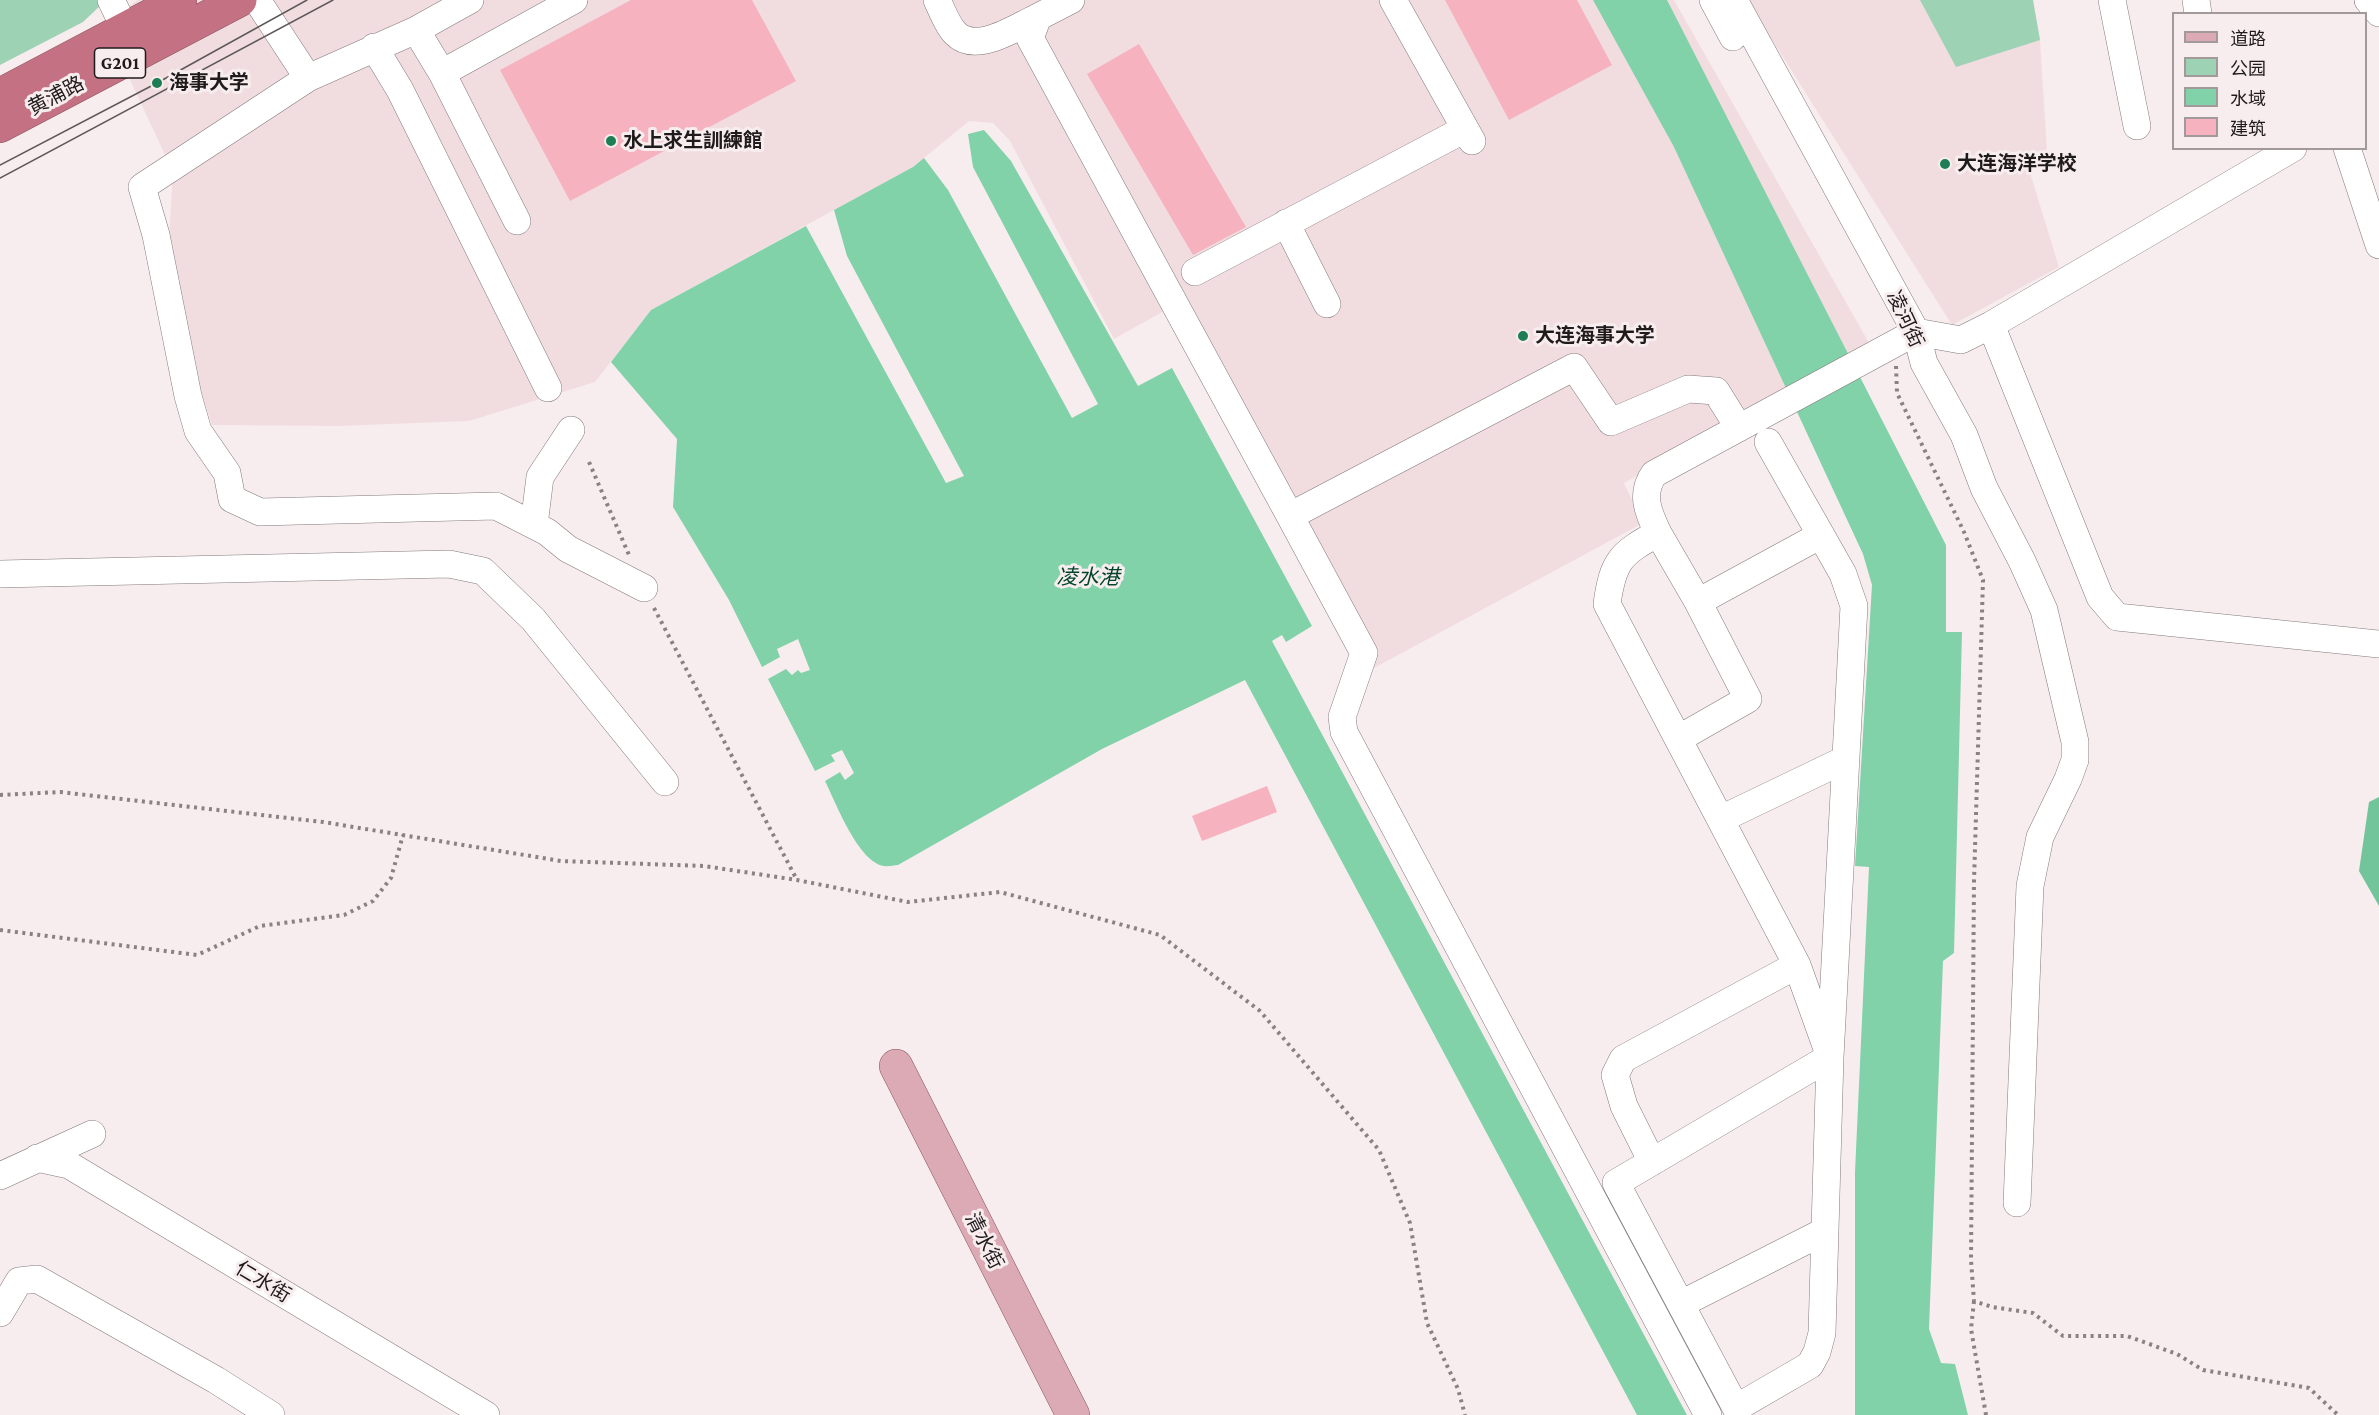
<!DOCTYPE html>
<meta charset="utf-8">
<style>
body{margin:0}
#map{position:relative;width:2379px;height:1415px;overflow:hidden;background:#f8edee;font-family:"Crimson Pro","Noto Sans SC",serif}
canvas{display:block}
.legend{position:absolute;left:2172px;top:12px;width:195px;height:138px;box-sizing:border-box;background:#f8edee;border:2px solid #a1999a;margin:0;padding:8px 10px;list-style:none;font-size:18px;color:#1f1b1c}
.legend li{display:flex;align-items:center;gap:12px;height:30px}
.legend b{width:30px;border:2px solid #a1999a}
</style>
<div id="map">
<canvas width="2379" height="1415"></canvas>
<ul class="legend">
<li><b style="height:8px;background:#dcaab5"></b>道路</li>
<li><b style="height:16px;background:#9ed2b5"></b>公园</li>
<li><b style="height:16px;background:#81d2a8"></b>水域</li>
<li><b style="height:16px;background:#f6b2be"></b>建筑</li>
</ul>
</div>
<script>
const context = document.querySelector('canvas').getContext('2d');
context.lineJoin = 'round';
function paint(path, color) {
  context.fillStyle = color;
  context.fill(path, 'evenodd');
}
function trace(path, color, width, dash) {
  context.strokeStyle = color;
  context.lineWidth = width;
  context.lineCap = dash ? 'butt' : 'round';
  context.setLineDash(dash || []);
  context.stroke(path);
}
function drawText(font, color, halo, rows, align = 'center') {
  context.font = font + ' "Crimson Pro","Noto Sans SC",serif';
  context.lineWidth = 6;
  context.setLineDash([]);
  context.textBaseline = 'middle';
  context.strokeStyle = halo;
  context.fillStyle = color;
  for (const [text, x, y, turn = 0] of rows) {
    context.save();
    context.translate(x, y);
    context.rotate((+turn || 0) * Math.PI / 180);
    context.textAlign = isNaN(turn) ? turn : align;
    if (halo) context.strokeText(text, 0, 0);
    context.fillText(text, 0, 0);
    context.restore();
  }
}
paint(new Path2D(`
 M 138,0 L 1674,0 L 1872,348 L 1624,483 L 1643,523 L 1363,674 L 1166,310 L 1114,339 L 1010,141 L 993,123 L 969,121 L 913,167 L 651,310 L 595,382 L 469,421 L 339,426 L 212,425 L 182,333 L 168,255 L 173,172 L 104,24 Z
 M 1747,0 L 2033,0 L 2040,40 L 2047,151 L 2031,176 L 2059,267 L 1952,325 Z`), '#f1dde0');
paint(new Path2D(`
 M 0,0 L 97,0 L 100,6 L 83,22 L 0,65 Z
 M 1920,0 L 2033,0 L 2040,40 L 1956,67 Z`), '#9ed2b5');
paint(new Path2D(`
 M 2379,797 L 2379,906 L 2359,871 L 2369,802 Z`), '#72c49a');
paint(new Path2D(`
 M 1593,0 L 1667,0 L 1946,545 L 1946,632 L 1962,632 L 1954,953 L 1943,961 L 1929,1329 L 1941,1363 L 1955,1364 L 1968,1415 L 1855,1415 L 1855,1172 L 1869,867 L 1855,866 L 1872,585 L 1863,554 L 1674,147 Z
 M 984,130 L 1011,161 L 1138,386 L 1172,368 L 1312,626 L 1286,642 L 1282,635 L 1272,641 L 1687,1415 L 1637,1415 L 1245,680 L 1102,749 L 898,865 C 894,865 888,867 884,866 C 858,862 836,803 825,781 L 840,772 L 845,780 L 854,773 L 842,750 L 831,755 L 835,761 L 815,771 L 768,679 L 786,669 L 792,675 L 798,670 L 801,673 L 810,670 L 798,639 L 777,649 L 780,657 L 762,667 L 729,600 L 673,507 L 677,439 L 611,362 L 651,310 L 806,226 L 946,483 L 964,476 L 847,256 L 834,210 L 913,167 L 924,158 L 948,190 L 1072,418 L 1098,404 L 973,167 L 968,134 Z`), '#81d2a8');
paint(new Path2D(`
 M 631,0 L 752,0 L 796,81 L 570,201 L 500,70 Z
 M 1445,0 L 1577,0 L 1612,65 L 1509,120 Z
 M 1139,44 L 1246,227 L 1193,255 L 1087,74 Z
 M 1267,786 L 1277,812 L 1202,841 L 1192,816 Z`), '#f6b2be');
const minor = new Path2D(`
 M 111,0 L 125,29
 M 257,0 L 308,78
 M 937,0 C 942,10 947,25 955,33 C 976,55 1016,27 1038,17
 M 1071,0 L 1038,17 L 1030,38 L 1290,516 L 1574,367 L 1611,422 L 1688,389 L 1716,391 L 1739,428
 M 1393,0 L 1472,141
 M 1713,0 L 1733,37
 M 1734,0 L 1916,332 L 1924,363 L 1964,435 L 1984,488 L 2022,561 L 2044,610 L 2075,742 L 2075,760 L 2068,779 L 2040,837 L 2030,886 L 2017,1203
 M 2112,0 L 2137,126
 M 2196,0 L 2198,14
 M 2368,0 L 2379,13
 M 416,30 L 470,0
 M 374,47 L 400,90 L 548,388
 M 442,73 L 574,0
 M 2347,148 L 2379,245
 M 517,221 L 442,73 L 416,30 L 308,78 L 142,187 L 156,235 L 188,396 L 198,431 L 227,473 L 232,499 L 260,512 L 496,506 L 547,532 L 568,549 L 644,588
 M 1286,223 L 1327,304
 M 1195,272 L 1465,129
 M 1991,325 L 2100,597 L 2117,617 L 2379,644
 M 1768,442 L 1843,574 L 1854,606 L 1830,1057 L 1822,1333 L 1817,1352 L 1810,1365 L 1736,1408 L 1616,1183 L 1830,1057 L 1797,965 L 1607,604 C 1613,561 1620,554 1658,533 C 1648,512 1640,494 1654,474 L 1916,332 L 1961,340 L 1991,325 L 2293,148
 M 1290,516 L 1364,653 L 1342,717 L 1344,732 L 1708,1415
 M 534,525 L 540,477 L 571,430
 M 1658,533 L 1698,602 L 1748,699 L 1678,739
 M 0,574 L 449,564 L 483,571 L 533,619 L 665,782
 M 1698,602 L 1821,535
 M 1721,819 L 1846,759
 M 37,1158 L 69,1165 L 486,1415
 M 1652,1162 L 1624,1106 L 1615,1075 L 1623,1059 L 1797,965
 M 0,1176 L 92,1134
 M 1681,1304 L 1825,1231
 M 0,1313 L 19,1281 L 37,1279 L 216,1380 L 271,1415`);
const major = new Path2D(`
 M 896,1066 L 1073,1415`);
const highway = new Path2D(`
 M 0,95 L 180,0
 M 0,126 L 240,0`);
trace(minor, '#83797b', 28);
trace(major, '#8a545f', 34);
trace(highway, '#8a545f', 34);
trace(new Path2D(`
 M 1896,366 L 1897,393 L 1964,532 L 1983,580 L 1974,882 L 1971,1260 L 1974,1301 L 1992,1307 L 2033,1313 L 2063,1336 L 2127,1336 L 2177,1354 L 2203,1370 L 2309,1388 L 2338,1415
 M 589,462 L 629,555
 M 654,608 L 797,880
 M 0,795 L 60,792 L 323,822 L 561,861 L 704,866 L 797,880 L 908,902 L 1000,892 L 1160,935 L 1260,1011 L 1379,1150 L 1410,1223 L 1427,1323 L 1458,1389 L 1465,1415
 M 0,930 L 197,955 L 260,926 L 344,915 L 373,901 L 391,878 L 403,835
 M 1974,1301 L 1971,1329 L 1986,1415`), '#898283', 4, [3, 4.5]);
trace(minor, '#fff', 27);
trace(major, '#dcaab5', 33);
trace(highway, '#c47283', 33);
trace(new Path2D(`
 M 0,165 L 157,83 L 307,0
 M 0,178 L 333,0`), '#5d5758', 1.5);
for (const [x, y, r, color] of [
 [157,83,6,"#1d7d54"],
 [611,141,6,"#1d7d54"],
 [1945,164,6,"#1d7d54"],
 [1523,336,6,"#1d7d54"]
]) {
  const dot = new Path2D();
  dot.arc(x, y, r, 0, 2 * Math.PI);
  context.fillStyle = color;
  context.fill(dot);
  trace(dot, '#f8edee', 2);
}
for (const [x, y, w] of [
 [120,63,51]
]) {
  const box = new Path2D();
  box.roundRect(x - w / 2, y - 15, w, 30, 4.5);
  context.fillStyle = '#f8edee';
  context.fill(box);
  trace(box, '#1f1b1c', 1.5);
}
drawText('bold 18px', '#1f1b1c', null, [
 ["G201",120,63]
]);
drawText('bold 20px', '#1f1b1c', '#f8edee', [
 ["海事大学",169,83],
 ["水上求生訓練館",623,141],
 ["大连海洋学校",1957,164],
 ["大连海事大学",1535,336]
], 'left');
drawText('20px', '#1f1b1c', '#f8edee', [
 ["黄浦路",56,96,-28],
 ["凌河街",1905,319,65],
 ["清水街",984,1241,63],
 ["仁水街",263,1282,31]
]);
drawText('italic 21px', '#004429', '#f8edee', [
 ["凌水港",1088,578]
]);
</script>
